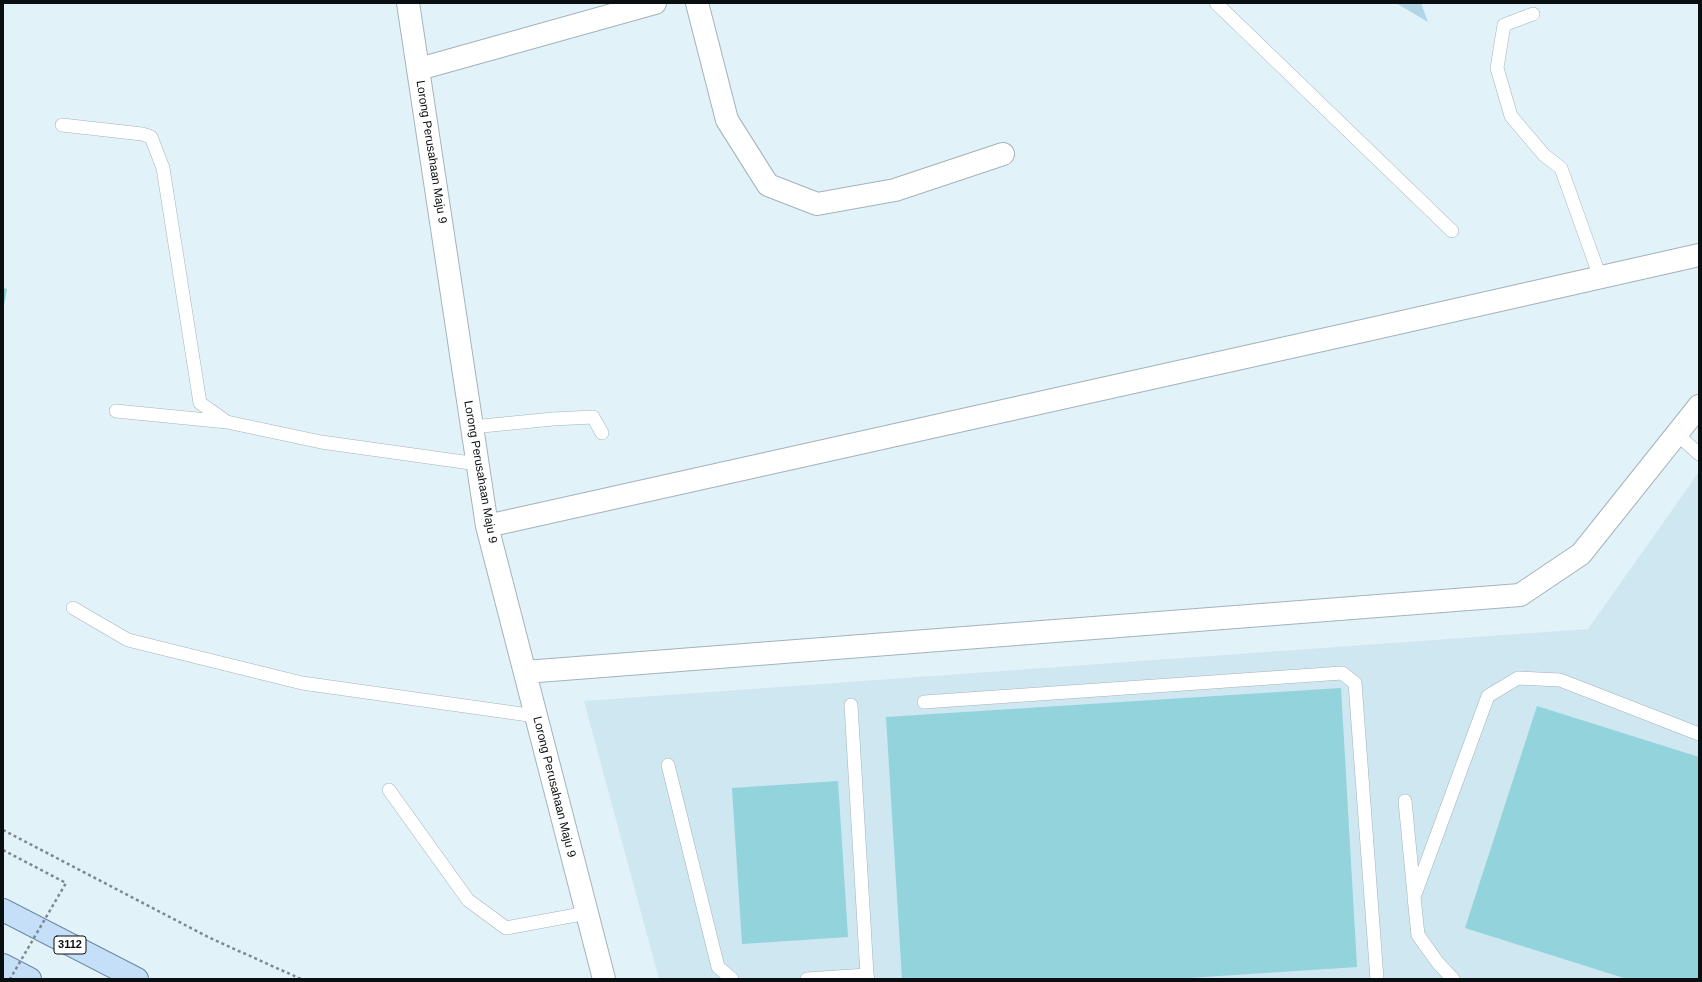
<!DOCTYPE html>
<style>
body{margin:0}
#map{position:relative;width:1702px;height:982px;overflow:hidden;background:#e1f2f9;font-family:Arial,sans-serif}
canvas{display:block}
.frame{position:absolute;inset:0;border:4px solid #090f11;pointer-events:none}
</style>
<div id="map">
<canvas width="1702" height="982"></canvas>
<div class="frame"></div>
</div>
<script>
const context = document.querySelector('canvas').getContext('2d');
context.lineJoin = 'round';
function paint(path, color) {
  context.fillStyle = color;
  context.fill(path, 'evenodd');
}
function trace(path, color, width, dash) {
  context.strokeStyle = color;
  context.lineWidth = width;
  context.lineCap = dash ? 'butt' : 'round';
  context.setLineDash(dash || []);
  context.stroke(path);
}
function drawText(font, color, halo, rows, align = 'center') {
  context.font = font + ' Arial,sans-serif';
  context.lineWidth = 3.5;
  context.setLineDash([]);
  context.textBaseline = 'middle';
  context.strokeStyle = halo;
  context.fillStyle = color;
  for (const [text, x, y, turn = 0] of rows) {
    context.save();
    context.translate(x, y);
    context.rotate((+turn || 0) * Math.PI / 180);
    context.textAlign = isNaN(turn) ? turn : align;
    if (halo) context.strokeText(text, 0, 0);
    context.fillText(text, 0, 0);
    context.restore();
  }
}
paint(new Path2D(`
 M 1699,472 L 1699,979 L 659,979 L 584,701 L 1588,629 Z`), '#cee7f1');
paint(new Path2D(`
 M 1396,3 L 1421,3 L 1428,22 Z`), '#b2d6e7');
paint(new Path2D(`
 M 3,288 L 7,289 L 4,305 L 3,305 Z
 M 1341,688 L 1357,967 L 1173,979 L 902,979 L 886,717 Z
 M 1537,706 L 1699,757 L 1699,979 L 1627,979 L 1465,928 Z
 M 838,781 L 848,937 L 742,944 L 732,788 Z`), '#92d3dc');
const service = new Path2D(`
 M 1216,3 L 1452,231
 M 1533,14 L 1504,25 L 1497,68 L 1511,116 L 1544,155 L 1561,168 L 1600,277
 M 62,125 L 142,134 L 151,137 L 163,168 L 200,403 L 227,422 L 321,442 L 478,464
 M 116,411 L 227,422
 M 472,427 L 553,419 L 593,417 L 602,433
 M 1677,434 L 1699,454
 M 73,608 L 128,640 L 302,683 L 536,716
 M 924,702 L 1342,673 L 1355,683 L 1377,979
 M 851,705 L 867,975
 M 668,765 L 718,967 L 732,979
 M 389,790 L 468,900 L 506,928 L 587,913
 M 1405,801 L 1414,894
 M 807,979 L 867,975 L 868,979
 M 1453,979 L 1438,963 L 1418,935 L 1414,897 L 1488,696 L 1518,678 L 1560,680 L 1699,734`);
const minor = new Path2D(`
 M 408,3 L 487,526 L 604,979
 M 697,3 L 727,120 L 768,185 L 817,204 L 895,190 L 1003,154
 M 419,69 L 655,3
 M 487,526 L 1367,330 L 1699,255
 M 525,672 L 1520,595 L 1581,554 L 1699,406`);
const primary = new Path2D(`
 M 3,910 L 137,979
 M 3,965 L 30,979`);
trace(service, '#a3b3ba', 14);
trace(minor, '#a3b3ba', 24);
trace(primary, '#6b89a4', 24);
trace(new Path2D(`
 M 3,830 L 210,938 L 301,979`), '#7d898e', 2.5, [3, 3]);
trace(service, '#fff', 13);
trace(minor, '#fff', 22);
trace(primary, '#c6dff8', 22);
trace(new Path2D(`
 M 3,850 L 66,883 L 10,979`), '#7d898e', 2.5, [3, 3]);
for (const [x, y, w] of [
 [70,945,32]
]) {
  const box = new Path2D();
  box.roundRect(x - w / 2, y - 9, w, 18, 3);
  context.fillStyle = '#fff';
  context.fill(box);
  trace(box, '#090f11', 1);
}
drawText('bold 11px', '#090f11', null, [
 ["3112",70,945]
]);
drawText('12px', '#090f11', '#fff', [
 ["Lorong Perusahaan Maju 9",431,152,81],
 ["Lorong Perusahaan Maju 9",480,472,80],
 ["Lorong Perusahaan Maju 9",554,787,76]
]);
</script>
